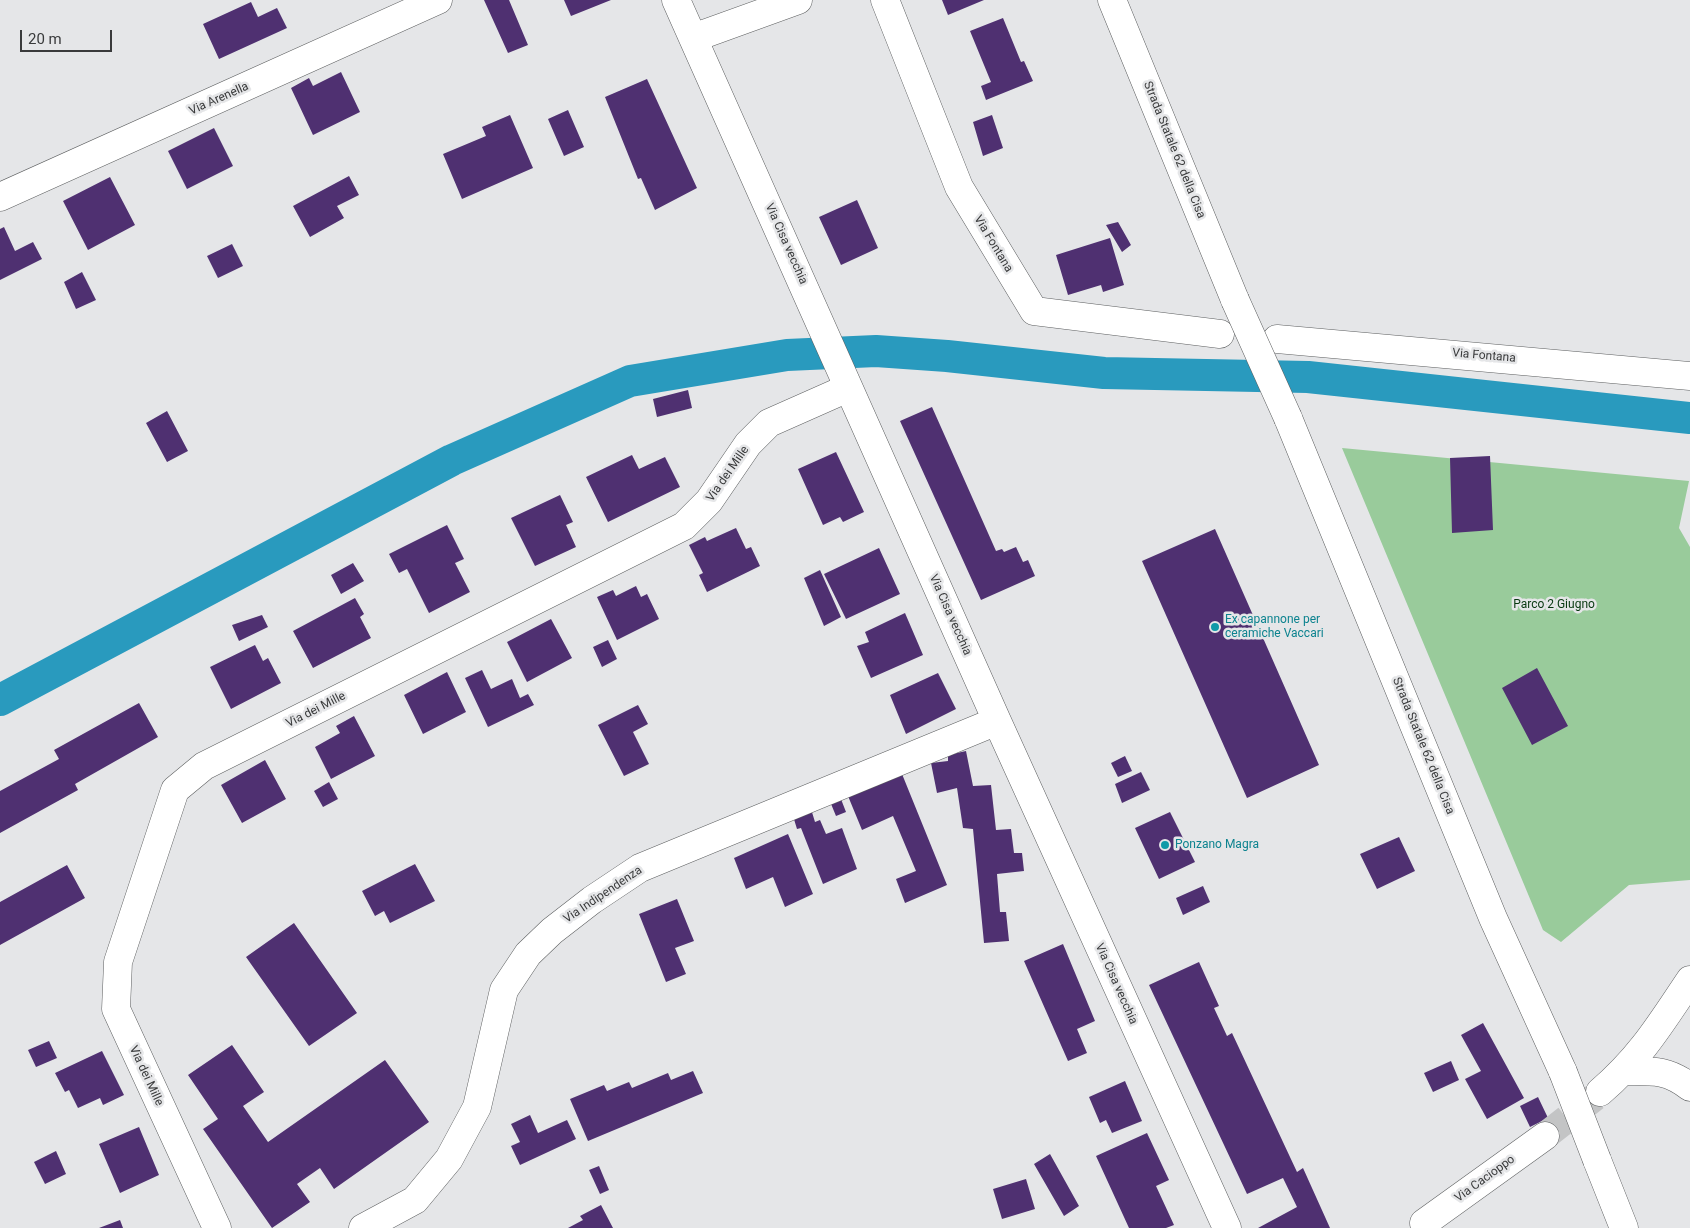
<!DOCTYPE html>
<style>
body{margin:0}
#map{position:relative;width:1690px;height:1228px;overflow:hidden;background:#e5e6e8;font-family:Roboto,sans-serif}
canvas{display:block}
.scale{position:absolute;left:20px;top:30px;width:92px;height:22px;box-sizing:border-box;border:2px solid #393a3b;border-top:0;padding-left:6px;font-size:15px;line-height:18px;white-space:nowrap;color:#393a3b;-webkit-text-stroke:4px #e5e6e8;paint-order:stroke}
</style>
<div id="map">
<canvas width="1690" height="1228"></canvas>
<div class="scale">20 m</div>
</div>
<script>
const context = document.querySelector('canvas').getContext('2d');
context.lineJoin = 'round';
function paint(path, color) {
  context.fillStyle = color;
  context.fill(path, 'evenodd');
}
function trace(path, color, width, dash) {
  context.strokeStyle = color;
  context.lineWidth = width;
  context.lineCap = dash ? 'butt' : 'round';
  context.setLineDash(dash || []);
  context.stroke(path);
}
function drawText(font, color, halo, rows, align = 'center') {
  context.font = font + ' Roboto,sans-serif';
  context.lineWidth = 5;
  context.setLineDash([]);
  context.textBaseline = 'middle';
  context.strokeStyle = halo;
  context.fillStyle = color;
  for (const [text, x, y, turn = 0] of rows) {
    context.save();
    context.translate(x, y);
    context.rotate((+turn || 0) * Math.PI / 180);
    context.textAlign = isNaN(turn) ? turn : align;
    if (halo) context.strokeText(text, 0, 0);
    context.fillText(text, 0, 0);
    context.restore();
  }
}
paint(new Path2D(`
 M 1342,448 L 1689,481 L 1679,528 L 1690,547 L 1690,880 L 1629,885 L 1561,942 L 1543,930 Z`), '#99cb9b');
trace(new Path2D(`
 M 0,700 L 452,460 L 630,381 L 787,355 L 876,351 L 947,356 L 1104,373 L 1308,377 L 1690,418`), '#299abe', 32);
paint(new Path2D(`
 M 484,0 L 509,0 L 528,45 L 508,53 Z
 M 564,0 L 611,0 L 571,16 Z
 M 942,0 L 984,0 L 948,15 Z
 M 251,2 L 258,17 L 277,8 L 287,28 L 219,59 L 203,24 Z
 M 1003,18 L 1021,62 L 1024,61 L 1033,81 L 986,100 L 981,86 L 991,82 L 970,31 Z
 M 341,72 L 360,112 L 313,135 L 291,88 L 309,78 L 313,86 Z
 M 647,79 L 697,188 L 655,210 L 641,178 L 638,179 L 605,97 Z
 M 568,110 L 584,147 L 564,156 L 548,119 Z
 M 510,115 L 533,168 L 462,199 L 443,154 L 486,136 L 482,127 Z
 M 992,115 L 1003,148 L 983,156 L 973,122 Z
 M 214,128 L 233,166 L 187,189 L 168,151 Z
 M 349,176 L 359,195 L 337,206 L 344,218 L 310,237 L 293,206 Z
 M 110,177 L 135,225 L 88,250 L 63,201 Z
 M 857,200 L 878,248 L 841,265 L 819,217 Z
 M 1118,222 L 1131,245 L 1122,252 L 1106,225 Z
 M 4,227 L 15,251 L 33,242 L 42,259 L 0,280 L 0,229 Z
 M 1110,238 L 1124,285 L 1103,292 L 1101,285 L 1068,295 L 1056,255 Z
 M 232,244 L 243,266 L 218,278 L 207,256 Z
 M 82,272 L 96,300 L 76,309 L 64,282 Z
 M 688,390 L 692,408 L 657,417 L 653,399 Z
 M 932,407 L 996,551 L 1002,549 L 1004,552 L 1016,547 L 1023,562 L 1028,560 L 1035,576 L 981,600 L 900,421 Z
 M 167,411 L 188,451 L 167,462 L 146,423 Z
 M 836,452 L 864,512 L 843,522 L 840,517 L 823,525 L 798,469 Z
 M 632,455 L 639,469 L 665,457 L 680,487 L 608,522 L 586,477 Z
 M 1490,456 L 1493,530 L 1452,533 L 1450,458 Z
 M 560,495 L 573,522 L 566,525 L 576,547 L 535,566 L 511,518 Z
 M 447,525 L 464,559 L 455,563 L 470,592 L 429,613 L 407,569 L 399,573 L 389,554 Z
 M 736,528 L 746,549 L 751,547 L 760,566 L 707,592 L 699,575 L 703,573 L 689,545 L 705,537 L 707,541 Z
 M 1215,529 L 1319,765 L 1247,798 L 1142,561 Z
 M 879,548 L 900,594 L 846,619 L 824,574 Z
 M 353,563 L 364,581 L 341,594 L 331,575 Z
 M 820,570 L 841,617 L 824,626 L 804,578 Z
 M 636,586 L 641,597 L 647,594 L 659,619 L 617,640 L 597,597 L 613,590 L 616,596 Z
 M 355,598 L 364,614 L 360,617 L 371,638 L 313,668 L 293,631 Z
 M 905,613 L 923,655 L 871,678 L 857,646 L 869,642 L 865,632 Z
 M 262,615 L 268,627 L 239,641 L 232,625 Z
 M 551,619 L 572,658 L 527,682 L 507,642 Z
 M 608,640 L 617,659 L 602,667 L 593,647 Z
 M 255,645 L 263,661 L 268,658 L 281,683 L 231,709 L 210,667 Z
 M 1537,668 L 1568,726 L 1532,745 L 1502,688 Z
 M 482,670 L 491,689 L 512,679 L 520,698 L 528,694 L 534,705 L 488,727 L 465,678 Z
 M 447,672 L 466,712 L 423,734 L 404,695 Z
 M 938,673 L 956,709 L 906,734 L 890,695 Z
 M 139,703 L 158,737 L 75,784 L 78,790 L 0,833 L 0,791 L 59,759 L 54,750 Z
 M 638,705 L 648,724 L 633,732 L 649,764 L 624,776 L 598,725 Z
 M 354,716 L 375,756 L 331,779 L 315,747 L 340,733 L 336,726 Z
 M 966,751 L 973,786 L 991,785 L 996,830 L 1011,829 L 1014,853 L 1022,853 L 1024,871 L 997,874 L 1000,912 L 1006,912 L 1009,941 L 984,943 L 973,829 L 963,828 L 957,788 L 937,793 L 931,763 L 948,761 L 948,755 Z
 M 1125,756 L 1132,771 L 1118,777 L 1111,763 Z
 M 265,760 L 286,799 L 242,823 L 221,785 Z
 M 1141,772 L 1150,790 L 1122,803 L 1115,784 Z
 M 902,774 L 947,885 L 905,903 L 896,879 L 916,871 L 893,816 L 862,830 L 848,796 Z
 M 329,782 L 338,799 L 323,807 L 314,791 Z
 M 839,794 L 846,812 L 836,816 L 829,799 Z
 M 811,809 L 815,822 L 820,820 L 826,834 L 842,828 L 857,869 L 823,884 L 801,828 L 797,829 L 793,816 Z
 M 1170,812 L 1195,862 L 1159,879 L 1135,828 Z
 M 788,834 L 813,894 L 785,907 L 773,877 L 746,889 L 734,858 Z
 M 1399,837 L 1415,871 L 1377,889 L 1360,854 Z
 M 415,864 L 435,901 L 390,923 L 384,911 L 375,916 L 362,891 Z
 M 67,865 L 85,898 L 0,945 L 0,902 Z
 M 1203,886 L 1210,902 L 1183,915 L 1176,898 Z
 M 677,899 L 694,941 L 675,948 L 686,974 L 666,982 L 639,914 Z
 M 294,923 L 357,1013 L 309,1046 L 246,957 Z
 M 1063,944 L 1095,1021 L 1077,1029 L 1087,1053 L 1068,1061 L 1024,961 Z
 M 1199,962 L 1219,1006 L 1214,1008 L 1227,1036 L 1232,1033 L 1297,1172 L 1303,1168 L 1330,1228 L 1258,1228 L 1297,1207 L 1283,1178 L 1247,1194 L 1149,985 Z
 M 1483,1023 L 1524,1098 L 1487,1119 L 1465,1079 L 1481,1071 L 1461,1035 Z
 M 49,1041 L 57,1058 L 36,1067 L 28,1050 Z
 M 232,1045 L 264,1092 L 243,1106 L 268,1142 L 385,1060 L 429,1122 L 334,1189 L 320,1168 L 297,1184 L 310,1202 L 272,1228 L 203,1129 L 218,1119 L 188,1075 Z
 M 102,1051 L 124,1095 L 103,1105 L 100,1098 L 78,1108 L 69,1090 L 65,1092 L 55,1073 Z
 M 1451,1061 L 1459,1080 L 1433,1092 L 1424,1073 Z
 M 693,1071 L 703,1093 L 588,1141 L 570,1099 L 604,1085 L 607,1091 L 629,1082 L 632,1088 L 668,1073 L 671,1080 Z
 M 1125,1081 L 1142,1121 L 1112,1133 L 1106,1120 L 1100,1123 L 1089,1097 Z
 M 1538,1097 L 1548,1118 L 1530,1127 L 1520,1106 Z
 M 530,1115 L 538,1133 L 567,1120 L 576,1139 L 520,1165 L 511,1146 L 520,1142 L 511,1124 Z
 M 139,1127 L 159,1175 L 120,1193 L 99,1144 Z
 M 1147,1133 L 1169,1180 L 1156,1186 L 1174,1225 L 1166,1228 L 1129,1228 L 1096,1156 Z
 M 56,1151 L 66,1174 L 45,1184 L 34,1162 Z
 M 1050,1154 L 1079,1206 L 1064,1216 L 1034,1164 Z
 M 599,1166 L 609,1190 L 600,1194 L 589,1170 Z
 M 1026,1179 L 1035,1209 L 1002,1219 L 993,1189 Z
 M 601,1205 L 613,1228 L 568,1228 L 583,1220 L 580,1216 Z
 M 120,1220 L 123,1228 L 99,1228 Z`), '#4f3071');
trace(new Path2D(`
 M 1545,1136 L 1595,1097`), '#c3c4c5', 28, [28, 14]);
const minor = new Path2D(`
 M 676,0 L 997,721 L 1227,1228
 M 885,0 L 959,187 L 1034,311 L 1220,334
 M 693,38 L 798,0
 M 0,197 L 438,0
 M 1277,339 L 1690,376
 M 1624,1071 C 1652,1071 1667,1069 1690,1087
 M 1600,1092 C 1641,1057 1661,1023 1690,980
 M 1424,1223 L 1545,1136
 M 217,1228 L 116,1009 L 118,962 L 175,790 L 204,766 L 684,526 L 709,501 L 748,444 L 769,423 L 848,388
 M 363,1228 L 415,1200 L 449,1159 L 477,1107 L 504,990 L 528,954 L 552,931 L 592,900 L 640,868 L 997,721`);
const major = new Path2D(`
 M 1112,0 L 1235,300
 M 1288,418 L 1493,918 L 1563,1072
 M 1597,1160 L 1624,1228`);
trace(minor, '#5d5f60', 29);
trace(major, '#5d5f60', 29);
trace(minor, '#fff', 28);
trace(major, '#fff', 28);
const majorBridge = new Path2D(`
 M 1235,300 L 1288,418
 M 1563,1072 L 1597,1160`);
trace(majorBridge, '#5d5f60', 29, []);
trace(majorBridge, '#fff', 28);
for (const [x, y, r, color] of [
 [1215,627,5,"#0f9aa8"],
 [1165,845,5,"#0f9aa8"]
]) {
  const dot = new Path2D();
  dot.arc(x, y, r, 0, 2 * Math.PI);
  context.fillStyle = color;
  context.fill(dot);
  trace(dot, '#e5e6e8', 2);
}
drawText('12px', '#393a3b', '#e5e6e8', [
 ["Via Arenella",219,99,-24],
 ["Strada Statale 62 della Cisa",1174,150,68],
 ["Via Cisa vecchia",786,244,66],
 ["Via Fontana",993,244,59],
 ["Via Fontana",1484,356,5],
 ["Via dei Mille",728,474,-55],
 ["Via Cisa vecchia",950,615,66],
 ["Via dei Mille",316,710,-27],
 ["Strada Statale 62 della Cisa",1423,746,68],
 ["Via Indipendenza",603,895,-34],
 ["Via Cisa vecchia",1116,984,66],
 ["Via dei Mille",146,1076,65],
 ["Via Cacioppo",1485,1179,-36]
]);
drawText('12px', '#07380f', '#e5e6e8', [
 ["Parco 2 Giugno",1554,605]
]);
drawText('12px', '#0d838f', '#e5e6e8', [
 ["Ex capannone per",1225,620],
 ["ceramiche Vaccari",1225,634],
 ["Ponzano Magra",1175,845]
], 'left');
</script>
